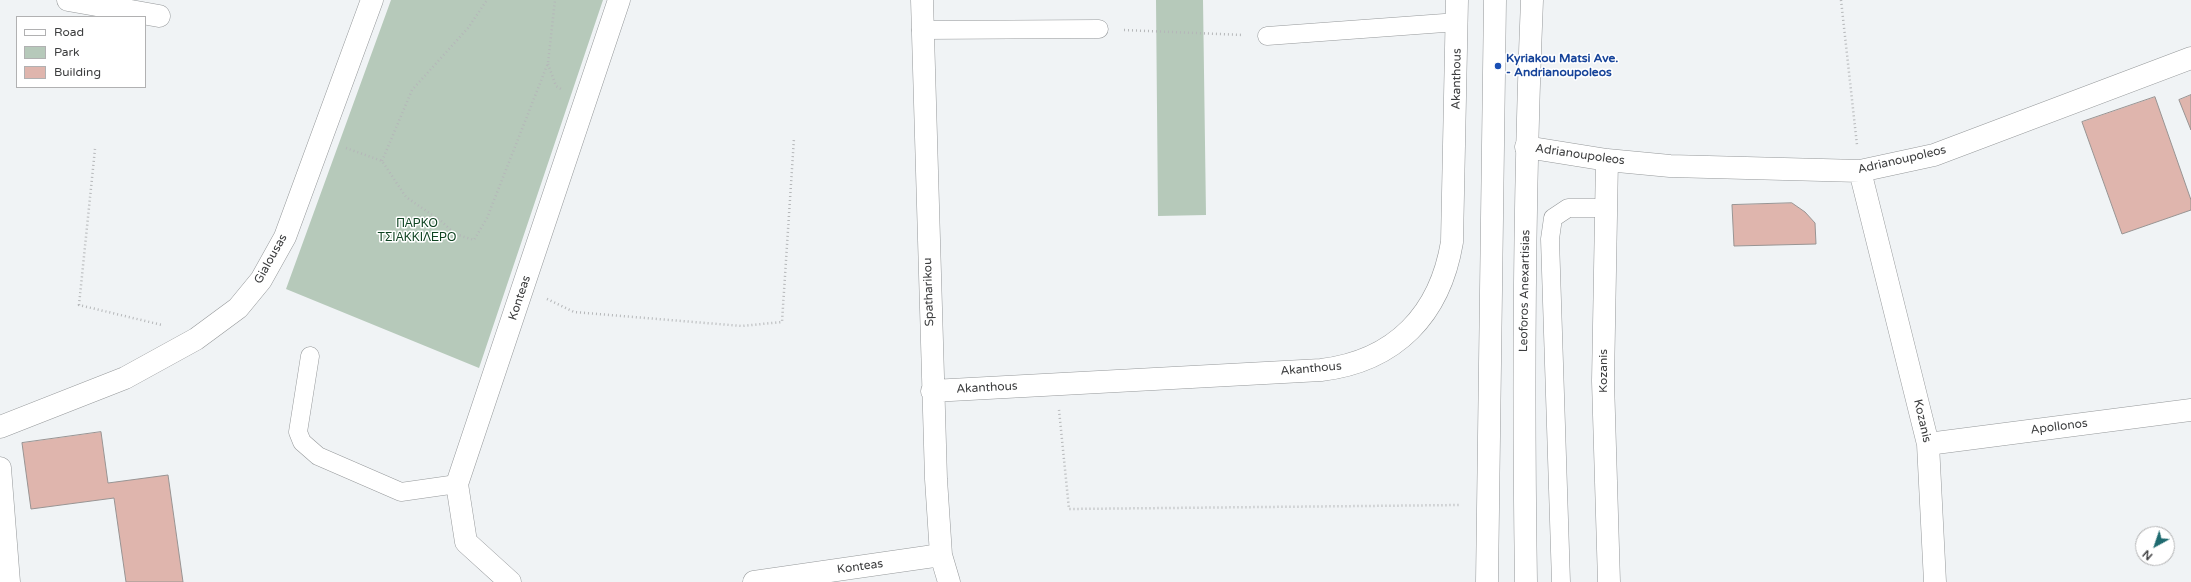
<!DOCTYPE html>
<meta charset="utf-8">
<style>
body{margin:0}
#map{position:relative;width:2191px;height:582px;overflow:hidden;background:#f0f3f5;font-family:"Varela Round",sans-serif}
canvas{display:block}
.legend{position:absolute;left:16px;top:16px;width:130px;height:72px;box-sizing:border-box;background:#fff;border:1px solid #b1b1b2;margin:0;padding:5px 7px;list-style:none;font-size:12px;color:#3c3d3e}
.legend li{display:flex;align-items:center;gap:8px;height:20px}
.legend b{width:20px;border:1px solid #b1b1b2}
.north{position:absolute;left:2135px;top:526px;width:40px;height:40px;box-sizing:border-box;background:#fff;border:1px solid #b1b1b2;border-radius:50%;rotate:220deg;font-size:11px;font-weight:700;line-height:16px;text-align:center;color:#3c3d3e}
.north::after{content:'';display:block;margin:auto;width:14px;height:18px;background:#1e6a6f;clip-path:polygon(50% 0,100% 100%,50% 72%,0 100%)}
</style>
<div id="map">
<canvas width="2191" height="582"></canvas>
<ul class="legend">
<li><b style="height:5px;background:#fff"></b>Road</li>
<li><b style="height:11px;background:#b6c9ba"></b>Park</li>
<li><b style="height:11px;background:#dfb5ad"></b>Building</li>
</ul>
<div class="north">N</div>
</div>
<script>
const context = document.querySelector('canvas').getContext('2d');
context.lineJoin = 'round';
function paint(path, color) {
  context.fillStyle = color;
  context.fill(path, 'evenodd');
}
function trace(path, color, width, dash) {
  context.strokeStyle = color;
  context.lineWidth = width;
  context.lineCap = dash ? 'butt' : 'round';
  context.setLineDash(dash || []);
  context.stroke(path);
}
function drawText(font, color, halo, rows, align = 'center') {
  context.font = font + ' "Varela Round",sans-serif';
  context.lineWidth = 3;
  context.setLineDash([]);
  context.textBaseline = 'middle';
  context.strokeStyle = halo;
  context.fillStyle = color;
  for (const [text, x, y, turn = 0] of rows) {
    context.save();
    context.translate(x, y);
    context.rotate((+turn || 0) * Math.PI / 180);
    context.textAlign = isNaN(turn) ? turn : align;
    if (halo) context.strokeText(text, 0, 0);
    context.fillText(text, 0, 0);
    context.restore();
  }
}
paint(new Path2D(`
 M 391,0 L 603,0 L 479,368 L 286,289 Z
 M 1156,0 L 1203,0 L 1206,215 L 1158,216 Z`), '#b6c9ba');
const building = new Path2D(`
 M 2191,95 L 2191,130 L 2179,100 Z
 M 2155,97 L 2191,200 L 2191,210 L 2122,234 L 2082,122 Z
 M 1792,203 L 1805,212 L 1815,223 L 1816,244 L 1734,246 L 1732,205 Z
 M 101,432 L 108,483 L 168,475 L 183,582 L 126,582 L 114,498 L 31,509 L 22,443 Z`);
paint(building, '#dfb5ad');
trace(building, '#989493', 1);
const service = new Path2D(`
 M 921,30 L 1099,29
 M 1267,36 L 1458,22
 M 310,356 L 298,432 L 302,442 L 318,456 L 401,492 L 457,484
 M 1561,582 L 1550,239 L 1553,218 L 1568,208 L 1607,208`);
const minor = new Path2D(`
 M 68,0 L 159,16
 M 922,0 L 936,479 L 941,555 L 949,582
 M 1526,147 L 1607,160 L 1670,166 L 1860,171 L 1934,155 L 2191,58
 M 1607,160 L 1603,381 L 1609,582
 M 1860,171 L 1928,444 L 1935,582
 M 932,391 L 1321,370 C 1396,361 1440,314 1452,242 L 1457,0
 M 0,427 L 125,378 L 196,339 L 238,308 L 261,280 L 285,237 L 372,0
 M 1928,444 L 2191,410
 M 510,582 L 466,542 L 457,484 L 619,0
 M 754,582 L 941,555`);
const tertiary = new Path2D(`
 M 0,468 L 9,582`);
const secondary = new Path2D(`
 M 1487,582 L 1495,0
 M 1526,582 C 1523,388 1524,194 1532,0`);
trace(service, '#95989a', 19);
trace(minor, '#95989a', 23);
trace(tertiary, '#95989a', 23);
trace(secondary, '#95989a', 23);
trace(new Path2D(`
 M 1841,0 L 1857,145
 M 1124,30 L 1243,35
 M 548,64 L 556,86 L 561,89
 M 346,148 L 382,161 L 406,197 L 441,221 L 455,234 L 474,240 L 487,218 L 548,63 L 555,0
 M 95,149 L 79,305 L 162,325
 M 382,161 L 412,90 L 468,28 L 487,0
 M 547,299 L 574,312 L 742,326 L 782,322 L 794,138
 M 1059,410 L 1069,509 L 1461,505`), '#b5b7b9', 2.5, [1, 3]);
trace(service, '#fff', 18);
trace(minor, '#fff', 22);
trace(tertiary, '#fff', 22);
trace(secondary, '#fff', 22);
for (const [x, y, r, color] of [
 [1498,66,4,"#1a4fb4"]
]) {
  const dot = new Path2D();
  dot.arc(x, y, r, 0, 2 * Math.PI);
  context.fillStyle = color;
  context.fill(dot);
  trace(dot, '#fff', 1.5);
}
drawText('bold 12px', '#164399', '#fff', [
 ["Kyriakou Matsi Ave.",1506,59],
 ["- Andrianoupoleos",1506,73]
], 'left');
drawText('12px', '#3c3d3e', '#fff', [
 ["Akanthous",1457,79,-89],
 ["Adrianoupoleos",1580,155,8],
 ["Adrianoupoleos",1902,160,-13],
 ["Gialousas",271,259,-61],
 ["Leoforos Anexartisias",1525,291,-89],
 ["Spatharikou",929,292,-92],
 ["Konteas",520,298,-72],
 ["Akanthous",1311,369,-5],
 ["Kozanis",1604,371,-90],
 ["Akanthous",987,388,-3],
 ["Kozanis",1922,421,77],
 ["Apollonos",2059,427,-7],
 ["Konteas",860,567,-8]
]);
drawText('12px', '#0e4321', '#fff', [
 ["ΠΑΡΚΟ",417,224],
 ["ΤΣΙΑΚΚΙΛΕΡΟ",417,238]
]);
</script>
